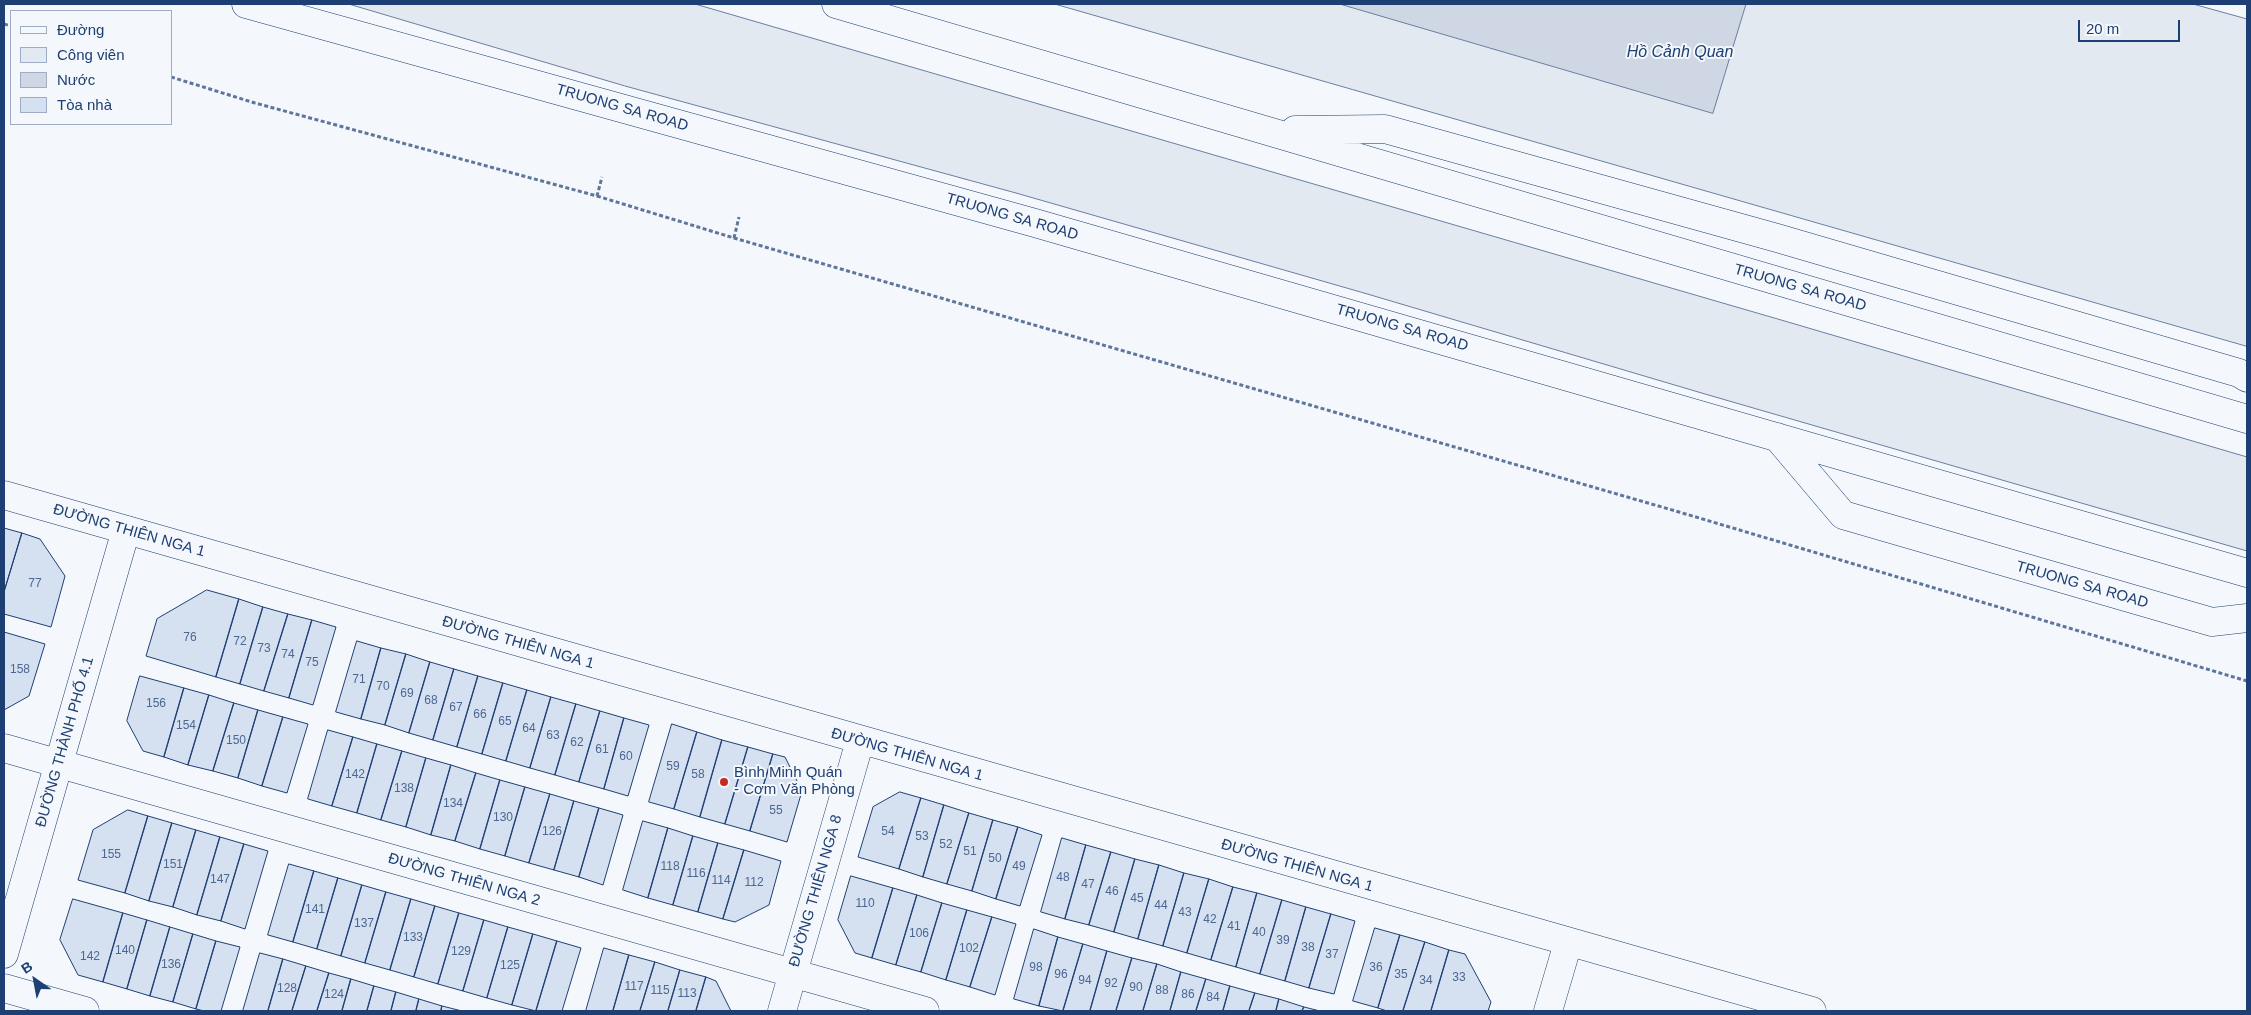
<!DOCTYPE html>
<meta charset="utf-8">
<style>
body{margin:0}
#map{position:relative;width:2251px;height:1015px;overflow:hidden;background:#f4f7fb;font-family:Helvetica,sans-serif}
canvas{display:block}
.frame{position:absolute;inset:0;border:5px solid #1d3f73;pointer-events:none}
.legend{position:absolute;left:10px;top:10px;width:162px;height:115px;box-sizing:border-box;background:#f4f7fb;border:1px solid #9eadc5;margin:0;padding:6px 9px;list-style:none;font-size:15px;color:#1d3f73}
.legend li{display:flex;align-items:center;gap:10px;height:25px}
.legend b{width:25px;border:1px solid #9eadc5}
.north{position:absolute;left:10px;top:955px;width:50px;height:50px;-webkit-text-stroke:4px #f4f7fb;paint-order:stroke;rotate:327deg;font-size:14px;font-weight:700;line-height:20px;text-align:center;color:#1d3f73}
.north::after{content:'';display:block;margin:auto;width:18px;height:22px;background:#1d3f73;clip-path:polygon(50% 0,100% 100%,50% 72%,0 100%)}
.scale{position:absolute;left:2078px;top:20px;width:102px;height:22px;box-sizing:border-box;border:2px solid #1d3f73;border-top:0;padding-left:6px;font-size:15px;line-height:18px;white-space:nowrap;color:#1d3f73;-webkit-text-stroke:4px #f4f7fb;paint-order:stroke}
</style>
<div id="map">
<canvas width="2251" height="1015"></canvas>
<div class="frame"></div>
<ul class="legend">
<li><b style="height:6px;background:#f4f7fb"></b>Đường</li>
<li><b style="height:14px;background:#e3e9f0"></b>Công viên</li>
<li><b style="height:14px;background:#cfd7e4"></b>Nước</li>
<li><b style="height:14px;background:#d5e0f0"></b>Tòa nhà</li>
</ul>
<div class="north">B</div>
<div class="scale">20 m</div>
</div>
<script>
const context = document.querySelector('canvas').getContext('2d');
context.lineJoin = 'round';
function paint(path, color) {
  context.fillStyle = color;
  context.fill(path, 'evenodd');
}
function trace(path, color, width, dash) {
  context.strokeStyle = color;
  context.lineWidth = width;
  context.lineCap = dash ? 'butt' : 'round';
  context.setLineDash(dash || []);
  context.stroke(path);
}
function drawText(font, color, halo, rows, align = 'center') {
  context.font = font + ' Helvetica,sans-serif';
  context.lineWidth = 4;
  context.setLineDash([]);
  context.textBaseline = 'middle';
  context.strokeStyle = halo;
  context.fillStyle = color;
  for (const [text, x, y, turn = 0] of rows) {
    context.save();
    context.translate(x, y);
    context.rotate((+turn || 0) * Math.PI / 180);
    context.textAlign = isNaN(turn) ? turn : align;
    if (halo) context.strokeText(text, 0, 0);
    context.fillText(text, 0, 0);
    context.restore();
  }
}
const green = new Path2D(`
 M 349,4 L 695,4 L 1788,322 L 2247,457 L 2247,551 L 1705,394 L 1364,293 L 1016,193 L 625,86 Z
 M 1055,4 L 2193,4 L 2247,19 L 2247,346 Z`);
paint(green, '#e3e9f0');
trace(green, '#687fa3', 1);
const water = new Path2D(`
 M 1340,4 L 1746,4 L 1713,113 Z`);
paint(water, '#cfd7e4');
trace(water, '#687fa3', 1);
const building = new Path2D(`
 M 4,528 L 22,533 L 4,592 Z
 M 22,533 L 40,539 L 65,576 L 51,627 L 4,614 L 4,592 Z
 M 207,590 L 239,599 L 216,677 L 146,656 L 157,619 Z
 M 239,599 L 263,607 L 240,684 L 216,677 Z
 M 263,607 L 288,614 L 264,691 L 240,684 Z
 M 288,614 L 312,620 L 289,698 L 264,691 Z
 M 312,620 L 336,627 L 313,705 L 289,698 Z
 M 4,632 L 45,644 L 29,696 L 4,710 Z
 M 357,641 L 381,648 L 361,719 L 336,712 Z
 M 381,648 L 406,654 L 385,725 L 361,719 Z
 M 406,654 L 430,662 L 409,733 L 385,725 Z
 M 430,662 L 454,669 L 433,740 L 409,733 Z
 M 454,669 L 478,676 L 457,747 L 433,740 Z
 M 140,676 L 184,688 L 164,757 L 143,751 L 127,721 Z
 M 478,676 L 503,683 L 482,754 L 457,747 Z
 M 503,683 L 527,690 L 506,761 L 482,754 Z
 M 184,688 L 209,695 L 188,765 L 164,757 Z
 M 527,690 L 551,697 L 530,768 L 506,761 Z
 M 209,695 L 234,703 L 213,771 L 188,765 Z
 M 551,697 L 576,704 L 555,775 L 530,768 Z
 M 234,703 L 258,710 L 238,778 L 213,771 Z
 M 576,704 L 600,711 L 579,782 L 555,775 Z
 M 258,710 L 283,717 L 262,786 L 238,778 Z
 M 600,711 L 624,718 L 604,789 L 579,782 Z
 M 283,717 L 308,724 L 287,793 L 262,786 Z
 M 624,718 L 649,725 L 628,796 L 604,789 Z
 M 672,724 L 697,732 L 674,809 L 649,802 Z
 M 328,730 L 353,737 L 332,806 L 308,799 Z
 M 697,732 L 722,740 L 700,817 L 674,809 Z
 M 353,737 L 377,744 L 357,813 L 332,806 Z
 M 722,740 L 748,747 L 725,824 L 700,817 Z
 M 377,744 L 402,751 L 381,820 L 357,813 Z
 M 748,747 L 773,754 L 750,831 L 725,824 Z
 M 402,751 L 426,758 L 406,827 L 381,820 Z
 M 773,754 L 785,757 L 802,791 L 787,842 L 750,831 Z
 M 426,758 L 451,765 L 431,835 L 406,827 Z
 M 451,765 L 476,773 L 455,841 L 431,835 Z
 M 476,773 L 500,780 L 480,849 L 455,841 Z
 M 500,780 L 525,787 L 505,856 L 480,849 Z
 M 525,787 L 550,794 L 529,863 L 505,856 Z
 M 900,792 L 921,798 L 899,869 L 858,857 L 873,807 Z
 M 550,794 L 574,801 L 554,870 L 529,863 Z
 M 921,798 L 944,805 L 923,877 L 899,869 Z
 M 574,801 L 599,808 L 579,877 L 554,870 Z
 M 944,805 L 969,813 L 947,884 L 923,877 Z
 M 599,808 L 623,815 L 603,885 L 579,877 Z
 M 128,810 L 148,816 L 125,893 L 78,880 L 93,830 Z
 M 969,813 L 993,820 L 972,891 L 947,884 Z
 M 148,816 L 172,823 L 149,901 L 125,893 Z
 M 993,820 L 1018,827 L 996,899 L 972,891 Z
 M 643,821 L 668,828 L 648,898 L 623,890 Z
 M 172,823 L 196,830 L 173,907 L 149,901 Z
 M 1018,827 L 1042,835 L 1020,906 L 996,899 Z
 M 668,828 L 693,836 L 673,905 L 648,898 Z
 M 196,830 L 220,837 L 197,915 L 173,907 Z
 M 693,836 L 718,843 L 698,912 L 673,905 Z
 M 220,837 L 244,844 L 221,921 L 197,915 Z
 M 1062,838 L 1086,845 L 1065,919 L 1041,912 Z
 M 718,843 L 744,850 L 723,919 L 698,912 Z
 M 244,844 L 268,851 L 245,929 L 221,921 Z
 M 1086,845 L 1111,852 L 1089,925 L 1065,919 Z
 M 744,850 L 781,861 L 769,905 L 735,922 L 723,919 Z
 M 1111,852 L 1135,859 L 1114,932 L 1089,925 Z
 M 1135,859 L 1159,865 L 1138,939 L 1114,932 Z
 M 289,864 L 314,871 L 293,942 L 268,935 Z
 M 1159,865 L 1184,873 L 1163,946 L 1138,939 Z
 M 314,871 L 338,878 L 317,949 L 293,942 Z
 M 1184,873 L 1209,879 L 1187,953 L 1163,946 Z
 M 851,876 L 893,888 L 872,958 L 855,953 L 838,920 Z
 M 338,878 L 362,885 L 341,956 L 317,949 Z
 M 1209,879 L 1233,887 L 1211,960 L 1187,953 Z
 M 362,885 L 386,892 L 365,963 L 341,956 Z
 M 1233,887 L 1257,893 L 1236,967 L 1211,960 Z
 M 893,888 L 917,895 L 896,965 L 872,958 Z
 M 386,892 L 411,899 L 390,970 L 365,963 Z
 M 1257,893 L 1282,900 L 1260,974 L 1236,967 Z
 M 917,895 L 942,903 L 921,972 L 896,965 Z
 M 73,899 L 123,913 L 103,982 L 78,975 L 60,940 Z
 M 411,899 L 435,906 L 414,977 L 390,970 Z
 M 1282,900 L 1306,907 L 1285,981 L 1260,974 Z
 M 942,903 L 967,910 L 946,980 L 921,972 Z
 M 435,906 L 459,913 L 438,984 L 414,977 Z
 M 1306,907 L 1331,914 L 1309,988 L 1285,981 Z
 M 967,910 L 992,917 L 970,987 L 946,980 Z
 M 123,913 L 147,920 L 127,989 L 103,982 Z
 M 459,913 L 484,920 L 463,991 L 438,984 Z
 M 1331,914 L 1355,921 L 1334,994 L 1309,988 Z
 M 992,917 L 1016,924 L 995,995 L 970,987 Z
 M 147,920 L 170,927 L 150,996 L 127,989 Z
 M 484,920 L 508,927 L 487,998 L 463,991 Z
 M 170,927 L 193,934 L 173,1002 L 150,996 Z
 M 508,927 L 533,934 L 512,1005 L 487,998 Z
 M 1375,928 L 1400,935 L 1378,1008 L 1353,1001 Z
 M 1034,929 L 1058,937 L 1039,1006 L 1014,999 Z
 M 193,934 L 216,941 L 196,1009 L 173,1002 Z
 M 533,934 L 557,941 L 536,1011 L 512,1005 Z
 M 1400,935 L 1425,942 L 1403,1011 L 1387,1011 L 1378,1008 Z
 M 1058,937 L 1083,944 L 1063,1011 L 1039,1006 Z
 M 216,941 L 240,947 L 221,1011 L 204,1011 L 196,1009 Z
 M 557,941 L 581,948 L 562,1011 L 536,1011 Z
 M 1425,942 L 1449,950 L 1431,1011 L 1403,1011 Z
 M 1083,944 L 1107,951 L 1090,1011 L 1063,1011 Z
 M 604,948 L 629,955 L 613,1011 L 586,1011 Z
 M 1449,950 L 1465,954 L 1491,1002 L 1488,1011 L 1431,1011 Z
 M 1107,951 L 1132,958 L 1116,1011 L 1090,1011 Z
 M 260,953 L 283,959 L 268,1011 L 243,1011 Z
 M 629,955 L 655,962 L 640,1011 L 613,1011 Z
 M 1132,958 L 1157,964 L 1143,1011 L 1116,1011 Z
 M 283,959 L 306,966 L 292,1011 L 268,1011 Z
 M 655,962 L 680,970 L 668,1011 L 640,1011 Z
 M 1157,964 L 1181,972 L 1170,1011 L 1143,1011 Z
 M 306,966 L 329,973 L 317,1011 L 292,1011 Z
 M 680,970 L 706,977 L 696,1011 L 668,1011 Z
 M 1181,972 L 1206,979 L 1196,1011 L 1170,1011 Z
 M 329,973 L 351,979 L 342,1011 L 317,1011 Z
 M 706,977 L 716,981 L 731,1011 L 696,1011 Z
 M 351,979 L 374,986 L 367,1011 L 342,1011 Z
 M 1206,979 L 1230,986 L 1223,1011 L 1196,1011 Z
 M 374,986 L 396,992 L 391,1011 L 367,1011 Z
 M 1230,986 L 1255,993 L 1249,1011 L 1223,1011 Z
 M 396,992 L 419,999 L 416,1011 L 391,1011 Z
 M 1255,993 L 1279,999 L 1276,1011 L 1249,1011 Z
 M 419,999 L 442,1006 L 441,1011 L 416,1011 Z
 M 1279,999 L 1304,1007 L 1302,1011 L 1276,1011 Z
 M 442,1006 L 462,1011 L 441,1011 Z
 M 1304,1007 L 1320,1011 L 1302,1011 Z`);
paint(building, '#d5e0f0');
trace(building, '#1d3f73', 1);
const street = new Path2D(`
 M 4,495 L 1812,1011
 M 4,748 L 925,1011
 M 4,988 L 85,1011
 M 782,1011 L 860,741`);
const secondary = new Path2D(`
 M 4,954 L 126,530
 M 1548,1011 L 1568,943`);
const highway = new Path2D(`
 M 246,4 L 1035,223 L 2247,573
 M 836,4 L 2247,419
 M 1295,130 L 1385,129 L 1777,238 L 2239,373 L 2247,378
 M 1777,437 L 1843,515 L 2212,622 L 2247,618`);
trace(street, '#1d3f73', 29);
trace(secondary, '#1d3f73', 29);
trace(highway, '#1d3f73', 29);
trace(new Path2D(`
 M 4,24 L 11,26
 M 171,77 L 255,103 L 597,196 L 602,177
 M 597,196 L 734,238 L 1679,512 L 2247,681
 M 734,238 L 739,217`), '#5e769c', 3, [4, 2.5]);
trace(street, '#f4f7fb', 28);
trace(secondary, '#f4f7fb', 28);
trace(highway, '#f4f7fb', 28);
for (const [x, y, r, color] of [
 [724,782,5,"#c62828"]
]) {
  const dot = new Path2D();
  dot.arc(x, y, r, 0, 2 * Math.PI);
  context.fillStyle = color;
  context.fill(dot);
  trace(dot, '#f4f7fb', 2);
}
drawText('12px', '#4b6792', null, [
 ["77",35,584],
 ["76",190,638],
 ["72",240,642],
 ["73",264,649],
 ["74",288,655],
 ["75",312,663],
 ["158",20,670],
 ["71",359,680],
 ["70",383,687],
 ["69",407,694],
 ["68",431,701],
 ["156",156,704],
 ["67",456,708],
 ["66",480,715],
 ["65",505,722],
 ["154",186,726],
 ["64",529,729],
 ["63",553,736],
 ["150",236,741],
 ["62",577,743],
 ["61",602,750],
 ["60",626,757],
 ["59",673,767],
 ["142",355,775],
 ["58",698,775],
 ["138",404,789],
 ["134",453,804],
 ["55",776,811],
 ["130",503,818],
 ["126",552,832],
 ["54",888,832],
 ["53",922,837],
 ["52",946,845],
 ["51",970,852],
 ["155",111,855],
 ["50",995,859],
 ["151",173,865],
 ["118",670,867],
 ["49",1019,867],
 ["116",696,874],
 ["48",1063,878],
 ["147",220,880],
 ["114",721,881],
 ["112",754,883],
 ["47",1088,885],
 ["46",1112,892],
 ["45",1137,899],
 ["110",865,904],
 ["44",1161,906],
 ["141",315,910],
 ["43",1185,913],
 ["42",1210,920],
 ["137",364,924],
 ["41",1234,927],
 ["40",1259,933],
 ["106",919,934],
 ["133",413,938],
 ["39",1283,941],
 ["38",1308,948],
 ["102",969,949],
 ["140",125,951],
 ["129",461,952],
 ["37",1332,955],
 ["142",90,957],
 ["136",171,965],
 ["125",510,966],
 ["98",1036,968],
 ["36",1376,968],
 ["96",1061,975],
 ["35",1401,975],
 ["33",1459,978],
 ["94",1085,981],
 ["34",1426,981],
 ["92",1111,984],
 ["117",634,987],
 ["90",1136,988],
 ["128",287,989],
 ["115",660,991],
 ["88",1162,991],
 ["113",687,994],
 ["124",334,995],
 ["86",1188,995],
 ["84",1213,998]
]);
drawText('15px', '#1d3f73', '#f4f7fb', [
 ["TRUONG SA ROAD",622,108,16],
 ["TRUONG SA ROAD",1012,217,16],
 ["TRUONG SA ROAD",1800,288,16],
 ["TRUONG SA ROAD",1402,328,16],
 ["ĐƯỜNG THIÊN NGA 1",129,531,16],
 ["TRUONG SA ROAD",2082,585,16],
 ["ĐƯỜNG THIÊN NGA 1",518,643,16],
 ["ĐƯỜNG THÀNH PHỐ 4.1",65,742,-74],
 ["ĐƯỜNG THIÊN NGA 1",907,755,16],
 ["ĐƯỜNG THIÊN NGA 1",1297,866,16],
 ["ĐƯỜNG THIÊN NGA 2",464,880,16],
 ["ĐƯỜNG THIÊN NGA 8",816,891,-74]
]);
drawText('15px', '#1d3f73', '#f4f7fb', [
 ["Bình Minh Quán",734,773],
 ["- Cơm Văn Phòng",734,790]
], 'left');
drawText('italic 16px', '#1d3f73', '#f4f7fb', [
 ["Hồ Cảnh Quan",1680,53]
]);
</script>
